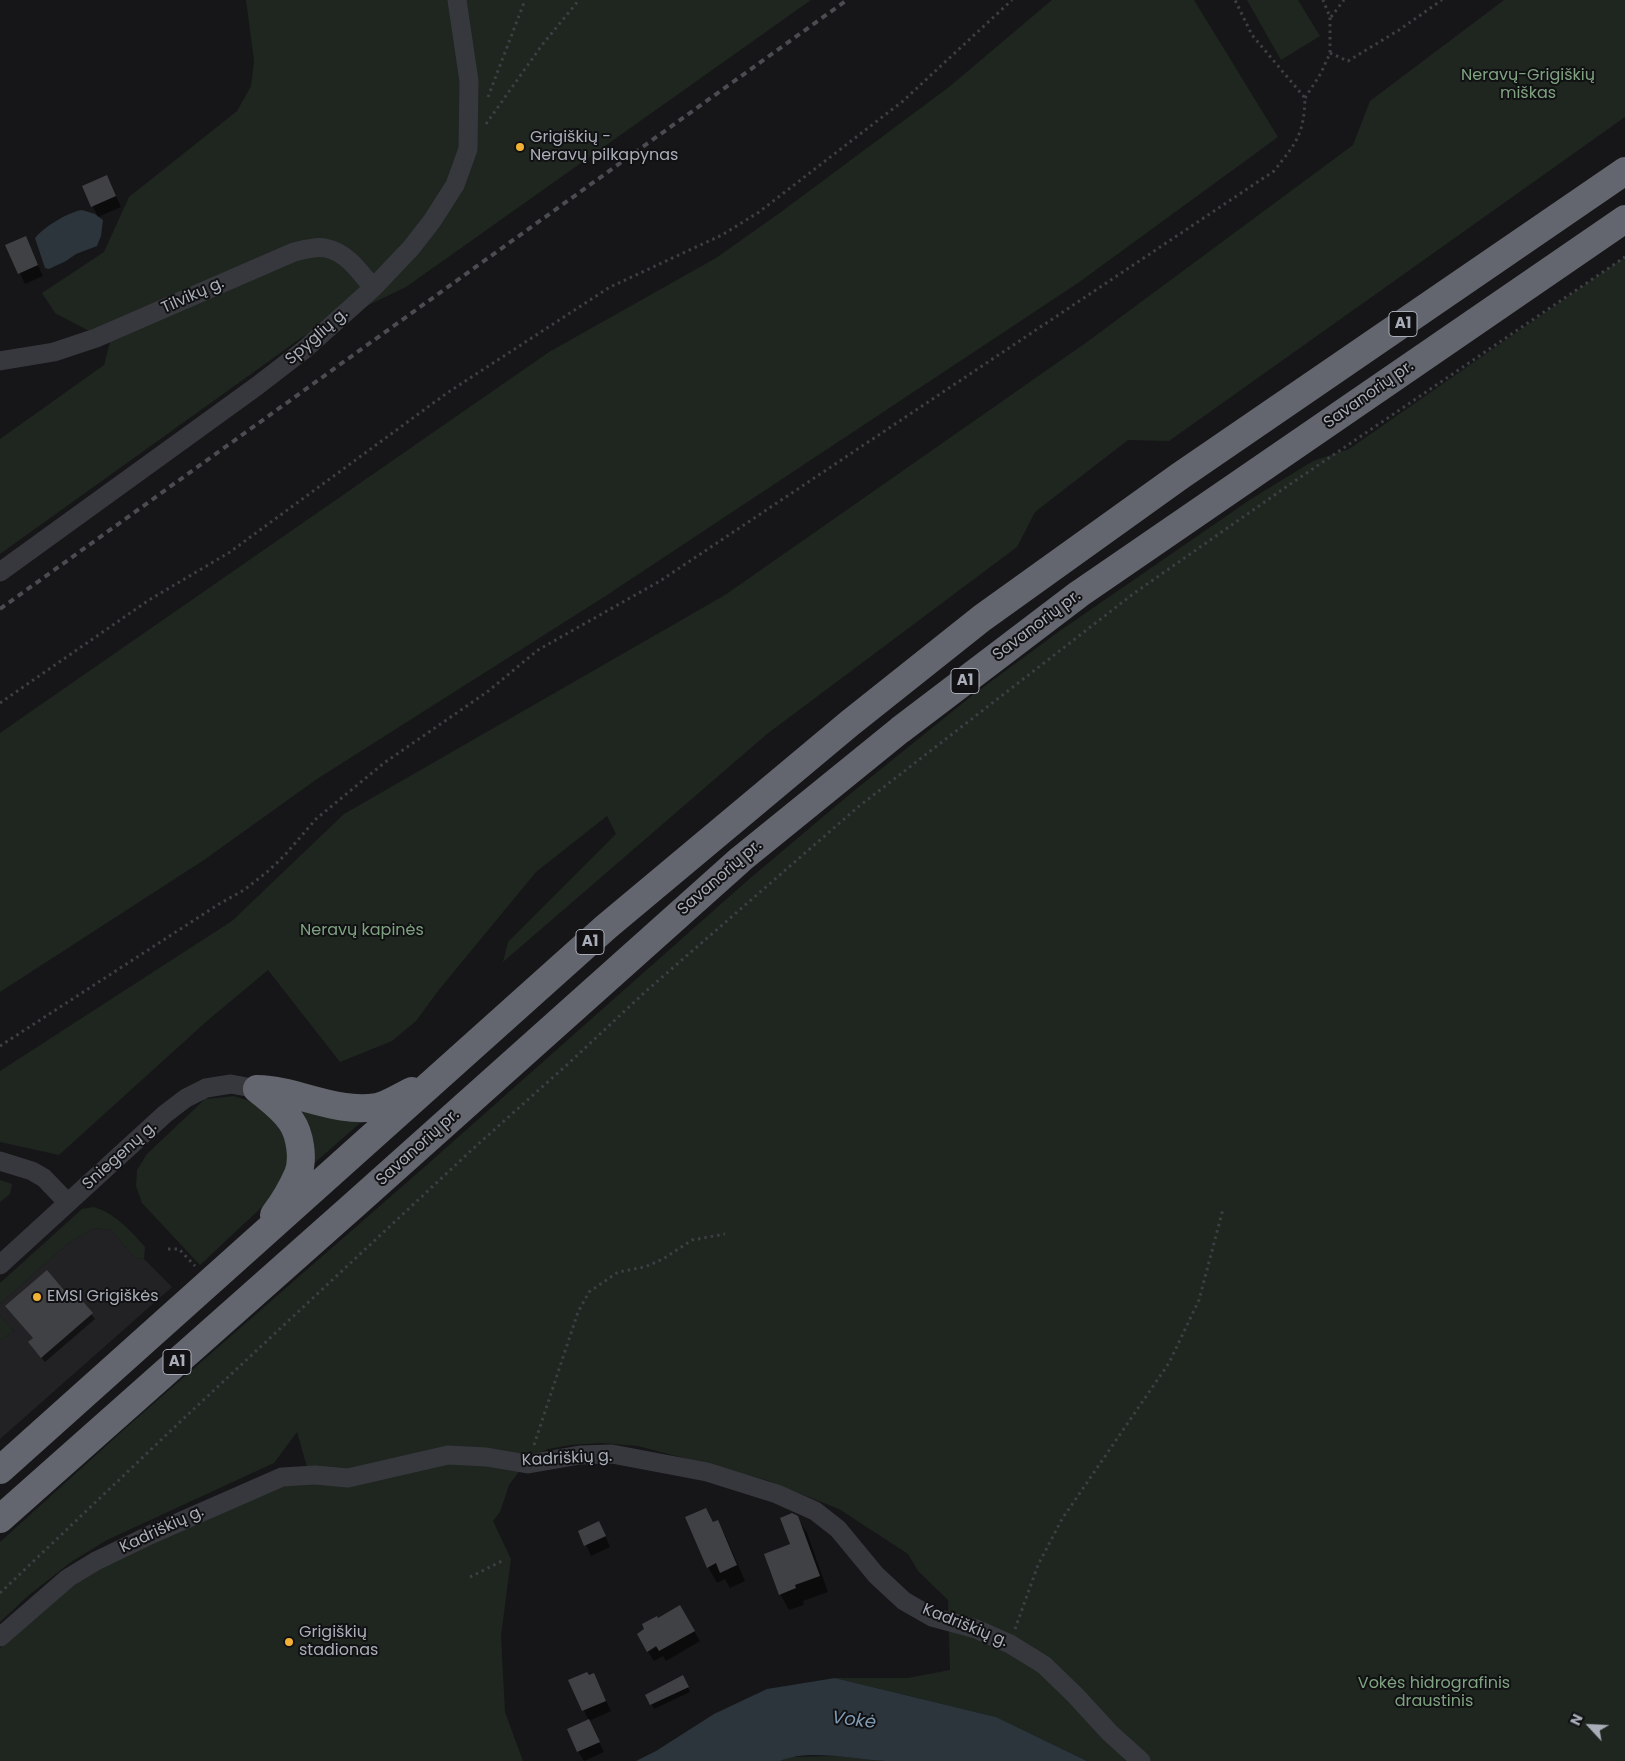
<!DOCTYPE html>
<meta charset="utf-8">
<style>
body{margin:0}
#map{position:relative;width:1625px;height:1761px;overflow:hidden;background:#161618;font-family:Poppins,sans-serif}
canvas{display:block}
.north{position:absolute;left:1565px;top:1701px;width:50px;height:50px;-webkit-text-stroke:4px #111113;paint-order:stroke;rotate:295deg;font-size:14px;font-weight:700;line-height:20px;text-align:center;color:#a8adb8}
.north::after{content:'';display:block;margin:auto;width:18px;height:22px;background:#a8adb8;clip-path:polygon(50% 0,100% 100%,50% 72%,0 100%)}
</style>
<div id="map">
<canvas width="1625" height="1761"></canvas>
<div class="north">N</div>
</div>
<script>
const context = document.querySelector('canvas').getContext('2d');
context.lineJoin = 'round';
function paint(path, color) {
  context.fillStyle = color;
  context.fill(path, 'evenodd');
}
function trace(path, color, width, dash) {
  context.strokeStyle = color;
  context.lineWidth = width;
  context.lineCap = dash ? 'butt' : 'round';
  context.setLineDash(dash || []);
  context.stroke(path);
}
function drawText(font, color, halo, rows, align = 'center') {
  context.font = font + ' Poppins,sans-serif';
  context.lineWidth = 4;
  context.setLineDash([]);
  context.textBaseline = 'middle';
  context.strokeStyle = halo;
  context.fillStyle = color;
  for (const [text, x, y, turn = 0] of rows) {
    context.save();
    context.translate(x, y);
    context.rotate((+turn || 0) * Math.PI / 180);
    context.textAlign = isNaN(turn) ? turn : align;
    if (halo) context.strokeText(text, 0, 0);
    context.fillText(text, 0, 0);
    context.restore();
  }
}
paint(new Path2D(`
 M 94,1228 L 111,1230 L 135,1258 L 144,1259 L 172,1287 L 0,1439 L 0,1340 L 14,1331 L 0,1315 L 0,1304 L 67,1244 Z`), '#222225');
paint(new Path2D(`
 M 246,0 L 811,0 L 406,287 L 304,336 L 0,554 L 0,439 L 104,365 L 110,342 L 55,313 L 42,293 L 104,252 L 129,197 L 237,111 L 251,86 L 254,61 Z
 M 1052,0 L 1194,0 L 1278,137 L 1078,283 L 604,597 L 317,779 L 204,860 L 0,992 L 0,733 L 549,352 L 716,258 L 781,212 L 949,87 Z
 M 1247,0 L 1298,0 L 1320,36 L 1281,60 Z
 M 1504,0 L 1625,0 L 1625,117 L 1169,441 L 1128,440 L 1035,512 L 1017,547 L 767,734 L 503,962 L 508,942 L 616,834 L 607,816 L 536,872 L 438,991 L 416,1021 L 392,1041 L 340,1062 L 268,970 L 207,1021 L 59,1155 L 0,1142 L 0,1071 L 232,921 L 344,814 L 725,595 L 1087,342 L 1353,145 L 1370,101 Z
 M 1625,257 L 1625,1761 L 1087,1761 L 996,1717 L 835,1678 L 908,1678 L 950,1670 L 948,1600 L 918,1571 L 908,1554 L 839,1509 L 766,1480 L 638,1446 L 602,1443 L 570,1445 L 548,1449 L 530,1457 L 509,1485 L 500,1512 L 493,1521 L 511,1559 L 501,1636 L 505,1712 L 523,1761 L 0,1761 L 0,1648 L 57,1596 L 89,1573 L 307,1467 L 297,1432 L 274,1463 L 107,1540 L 71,1562 L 29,1595 L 0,1622 L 0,1542 L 129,1425 L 421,1170 L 748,880 L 850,794 L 974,694 L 1061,630 L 1251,499 L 1313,461 L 1349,449 Z
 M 234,1096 L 260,1104 L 293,1144 L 279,1191 L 200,1265 L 142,1203 L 136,1186 L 137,1170 L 147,1154 L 205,1099 Z
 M 287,1100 L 367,1117 L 311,1166 Z
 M 0,1180 L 12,1184 L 10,1194 L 0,1202 Z
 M 94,1207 C 116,1214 130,1230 145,1247 L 144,1259 L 135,1258 L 111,1230 L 94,1228 L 67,1244 L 0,1304 L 0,1283 L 82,1209 Z
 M 0,1315 L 14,1331 L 0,1340 Z
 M 837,1756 L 884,1761 L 780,1761 L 789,1757 Z`), '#1e261f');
paint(new Path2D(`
 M 82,210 L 95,214 L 103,220 L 101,236 L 97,246 L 76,254 L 66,261 L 49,269 L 45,268 L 35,238 C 44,227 68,212 82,210 Z
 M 835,1678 L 996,1717 L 1087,1761 C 1020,1761 953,1761 886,1761 C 855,1760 809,1748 780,1761 L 636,1761 L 656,1751 L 714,1714 L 767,1689 Z`), '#2c353c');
paint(new Path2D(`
 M 107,176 L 121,207 L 98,217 L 83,186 Z
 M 25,238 L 43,276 L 25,284 L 7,246 Z
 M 79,1298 L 95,1319 L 45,1362 L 29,1343 L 34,1339 L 7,1306 L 73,1303 Z
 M 706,1509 L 714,1523 L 717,1521 L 726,1537 L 745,1581 L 730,1588 L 725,1579 L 717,1583 L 708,1567 Z
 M 797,1517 L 807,1533 L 828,1592 L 803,1601 L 804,1605 L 789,1610 L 780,1594 Z
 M 604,1533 L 610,1547 L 591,1556 L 586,1545 Z
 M 680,1607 L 700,1641 L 666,1661 L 663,1656 L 654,1661 L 648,1652 L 662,1644 L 646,1630 L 658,1619 Z
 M 593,1675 L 611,1711 L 589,1721 L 604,1752 L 584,1761 L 578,1751 L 589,1721 L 570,1681 Z
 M 685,1681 L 690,1692 L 654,1709 L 647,1695 Z`), '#0007');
paint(new Path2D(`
 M 107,175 L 116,196 L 91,207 L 82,186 Z
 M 26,236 L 38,265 L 18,274 L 5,245 Z
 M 47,1270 L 73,1301 L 79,1297 L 93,1313 L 41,1358 L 28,1342 L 33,1338 L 5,1306 Z
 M 706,1508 L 713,1522 L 718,1520 L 737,1565 L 720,1573 L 716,1563 L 707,1568 L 685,1517 Z
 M 792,1513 L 798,1516 L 820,1576 L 795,1585 L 796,1588 L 779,1595 L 764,1554 L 790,1544 L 780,1518 Z
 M 599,1521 L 606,1536 L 584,1546 L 578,1531 Z
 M 680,1605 L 695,1631 L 659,1651 L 656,1646 L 647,1652 L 637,1634 L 644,1629 L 642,1624 L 657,1616 L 658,1618 Z
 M 587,1672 L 589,1675 L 594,1673 L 606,1701 L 582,1711 L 568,1680 Z
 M 683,1675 L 689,1687 L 650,1705 L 645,1695 Z
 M 589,1719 L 600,1742 L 577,1752 L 567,1729 Z`), '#404145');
trace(new Path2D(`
 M 1331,17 L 1344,0
 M 1330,53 L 1348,61 L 1399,30 L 1442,0
 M 488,97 L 525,0
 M 1305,98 L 1321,73 L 1330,53 L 1330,17 L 1323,0
 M 486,124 L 542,45 L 579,0
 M 0,703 L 149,600 L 230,552 L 447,393 L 610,287 L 722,235 L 759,212 L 903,101 L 1012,0
 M 0,1046 L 219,904 L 244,890 L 267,872 L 284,856 L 316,819 L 384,763 L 487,692 L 538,650 L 660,581 L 1274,171 C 1296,143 1304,135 1305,98 L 1252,35 L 1235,0
 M 168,1249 L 179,1249 L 195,1266
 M 534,1445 L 578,1312 L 589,1292 L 618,1272 L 645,1267 L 663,1259 L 692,1240 L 725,1234
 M 470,1577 L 502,1561
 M 0,1593 L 182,1420 L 476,1146 L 569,1063 L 645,992 L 858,807 L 1133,594 L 1286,487 L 1625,257
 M 1015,1629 L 1038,1565 L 1062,1519 L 1169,1363 L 1199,1300 L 1223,1209`), '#3d3f44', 3, [2.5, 4]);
trace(new Path2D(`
 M 0,361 L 54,352 L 96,338 L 294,252 C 303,250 316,246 325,248 C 347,252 360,272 373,288
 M 0,572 L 257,386 L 305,349 L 373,288 L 411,248 L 432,221 L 455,185 L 468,149 L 469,81 L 457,0
 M 0,1161 L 32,1171 L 44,1178 L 68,1203
 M 0,1265 L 165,1114 L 186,1098 L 206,1088 L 231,1084 L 257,1089
 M 0,1637 L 68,1578 L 96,1561 L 152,1534 L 282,1477 L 315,1475 L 348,1478 L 448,1455 L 486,1457 L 528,1464 L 580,1455 L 612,1454 L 707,1472 L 777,1494 L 815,1511 L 838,1529 L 876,1575 L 904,1601 L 932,1617 L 976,1629 L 1010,1644 L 1044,1665 L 1075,1695 L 1110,1733 L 1141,1761`), '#37383d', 19);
trace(new Path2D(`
 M 257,1089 C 269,1099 282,1108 291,1121 C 300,1134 304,1159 298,1174 C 292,1188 283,1203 274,1215
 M 257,1089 C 298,1090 336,1114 377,1107 C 388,1105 401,1096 412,1091
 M 0,1470 L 606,927 L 850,723 L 982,618 L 1180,476 L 1625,171
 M 0,1519 L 354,1205 L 741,859 L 900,730 L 1079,594 L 1625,219`), '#63666e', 28);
trace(new Path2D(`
 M 0,609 L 847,0`), '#4a4c52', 4, [6, 5]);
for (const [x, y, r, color] of [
 [520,147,5,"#f2b134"],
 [37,1297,5,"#f2b134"],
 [289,1642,5,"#f2b134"]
]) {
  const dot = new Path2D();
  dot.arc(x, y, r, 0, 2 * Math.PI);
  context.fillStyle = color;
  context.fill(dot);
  trace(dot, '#111113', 2);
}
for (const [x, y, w] of [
 [1403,324,28],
 [965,681,28],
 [590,942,28],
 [177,1362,28]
]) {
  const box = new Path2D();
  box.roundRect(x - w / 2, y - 12.5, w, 25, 4);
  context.fillStyle = '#111113';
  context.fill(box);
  trace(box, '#a8adb8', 1);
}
drawText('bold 15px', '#a8adb8', null, [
 ["A1",1403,324],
 ["A1",965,681],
 ["A1",590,942],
 ["A1",177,1362]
]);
drawText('16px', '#7fa381', '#111113', [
 ["Neravų-Grigiškių",1528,76],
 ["miškas",1528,94],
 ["Neravų kapinės",362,931],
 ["Vokės hidrografinis",1434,1684],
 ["draustinis",1434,1702]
]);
drawText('16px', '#a8adb8', '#111113', [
 ["Grigiškių -",530,138],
 ["Neravų pilkapynas",530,156],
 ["EMSI Grigiškės",47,1297],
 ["Grigiškių",299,1633],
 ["stadionas",299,1651]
], 'left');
drawText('16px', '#a8adb8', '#111113', [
 ["Tilvikų g.",193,296,-24],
 ["Spyglių g.",317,337,-41],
 ["Savanorių pr.",1369,395,-35],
 ["Savanorių pr.",1037,626,-37],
 ["Savanorių pr.",720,878,-41],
 ["Savanorių pr.",418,1148,-42],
 ["Sniegenų g.",120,1156,-42],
 ["Kadriškių g.",567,1459,-3],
 ["Kadriškių g.",162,1530,-25],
 ["Kadriškių g.",965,1626,22]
]);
drawText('italic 18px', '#7f9bb3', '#111113', [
 ["Vokė",854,1721,7]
]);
</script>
